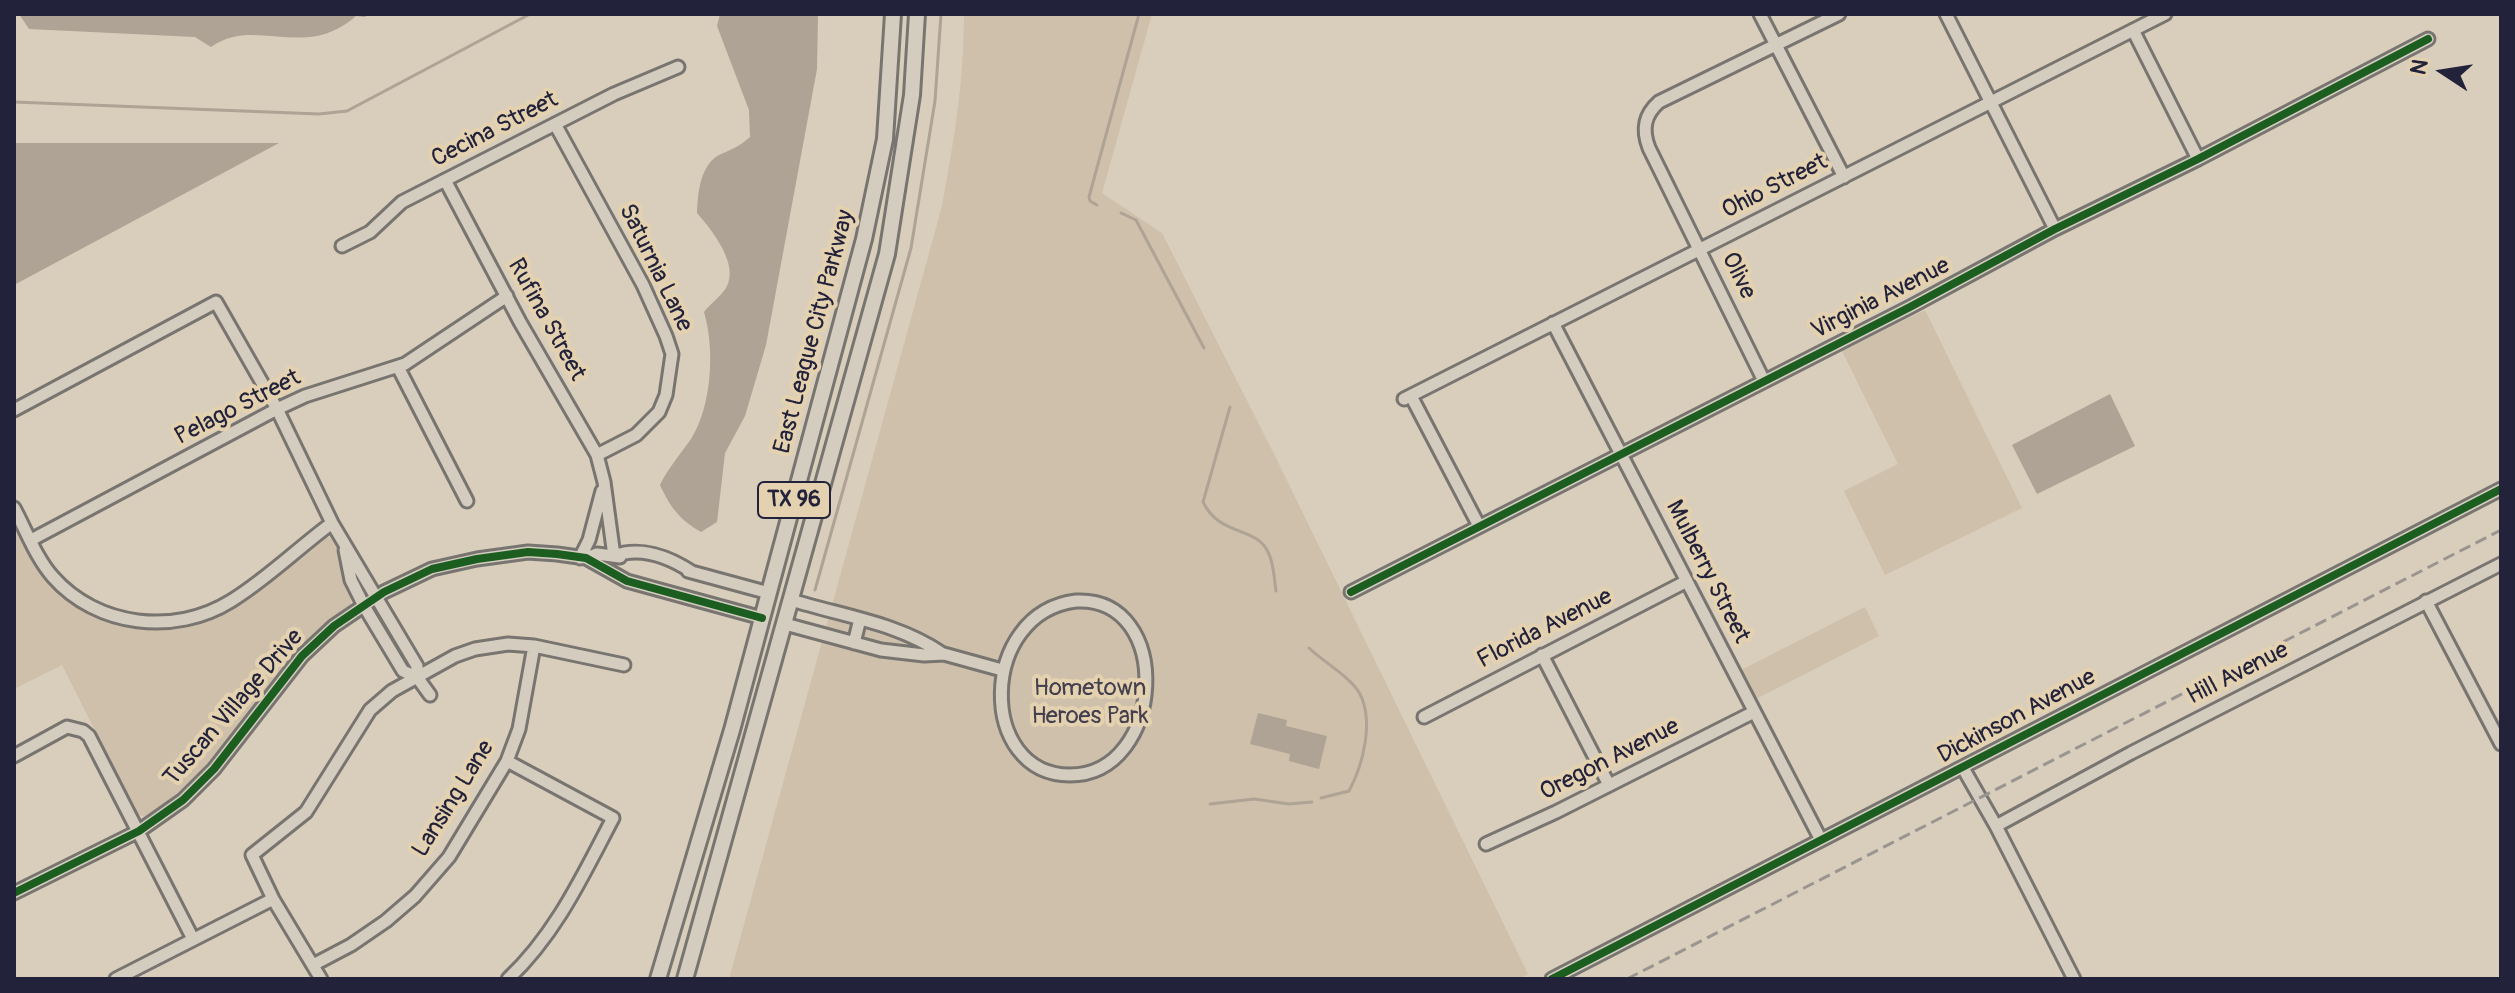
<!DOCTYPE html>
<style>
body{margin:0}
#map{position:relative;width:2515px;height:993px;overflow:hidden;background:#d8cebb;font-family:Pangolin,sans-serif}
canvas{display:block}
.frame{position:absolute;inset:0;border:16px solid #22223b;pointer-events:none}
.north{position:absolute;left:2403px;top:32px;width:80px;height:80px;-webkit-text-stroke:6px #e4d1af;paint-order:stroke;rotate:282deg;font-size:22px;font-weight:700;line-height:32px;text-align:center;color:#22223b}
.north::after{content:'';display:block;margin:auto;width:28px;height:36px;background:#22223b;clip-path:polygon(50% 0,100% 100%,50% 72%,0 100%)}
</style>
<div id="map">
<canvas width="2515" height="993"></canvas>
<div class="frame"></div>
<div class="north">N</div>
</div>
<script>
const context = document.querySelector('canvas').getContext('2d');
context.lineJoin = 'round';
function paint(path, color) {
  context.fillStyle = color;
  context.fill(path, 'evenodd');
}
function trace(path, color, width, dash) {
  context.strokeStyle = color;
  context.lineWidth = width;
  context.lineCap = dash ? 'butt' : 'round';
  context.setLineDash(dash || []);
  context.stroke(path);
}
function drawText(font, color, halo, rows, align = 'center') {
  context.font = font + ' Pangolin,sans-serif';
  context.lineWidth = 8;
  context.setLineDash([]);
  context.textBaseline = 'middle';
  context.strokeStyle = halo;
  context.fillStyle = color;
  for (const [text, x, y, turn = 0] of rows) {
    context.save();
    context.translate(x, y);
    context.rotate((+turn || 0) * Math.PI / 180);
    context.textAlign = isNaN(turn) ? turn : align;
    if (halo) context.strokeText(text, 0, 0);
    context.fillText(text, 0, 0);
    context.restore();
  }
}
paint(new Path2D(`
 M 964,14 L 1152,14 L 1102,193 L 1162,233 L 1274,454 L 1528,974 L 1519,979 L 729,979 L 942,206 C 954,140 964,82 964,14 Z
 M 1925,310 L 2022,508 L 1885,575 L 1844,491 L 1898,464 L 1842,351 Z
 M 14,527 L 38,570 L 65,595 L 119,622 L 194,622 L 326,535 L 338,544 C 340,558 352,593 351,604 L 297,655 L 189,787 L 146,817 L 139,815 L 135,810 L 62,665 L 14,689 Z
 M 1865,607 L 1879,636 L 1756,699 L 1741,670 Z`), '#cec0aa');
paint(new Path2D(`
 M 19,14 L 368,14 L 365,17 L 356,16 C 304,62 255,15 211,47 L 195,37 L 29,29 Z
 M 720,14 L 818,14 L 817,69 L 766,345 L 745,416 L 725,453 L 717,522 L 701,532 C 680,520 670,507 660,485 C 668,468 680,455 691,439 C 712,406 715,349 704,312 C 710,304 720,297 726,288 C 740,265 712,230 697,213 C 698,192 700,164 721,154 C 733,149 740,146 750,137 L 749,110 L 717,26 Z
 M 14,143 L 279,143 L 14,285 Z
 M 2110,394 L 2135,446 L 2037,494 L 2012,445 Z
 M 1258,713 L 1287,720 L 1286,726 L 1327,736 L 1319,769 L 1289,761 L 1290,754 L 1250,744 Z`), '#aea394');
trace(new Path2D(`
 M 14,102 L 319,114 L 347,111 L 530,14
 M 1097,205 L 1090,201 L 1089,197 L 1139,14
 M 1121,213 L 1136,220 L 1204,348
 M 1230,407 L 1203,502 C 1220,537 1256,526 1268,552 C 1274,563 1274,578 1276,591
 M 815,590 L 911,248 L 935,101 L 941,14
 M 1309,648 C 1322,661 1352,678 1360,694 C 1374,722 1363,765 1349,791 L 1321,798
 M 1210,804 L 1254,799 L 1289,804 L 1312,802`), '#aea394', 3);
const minor = new Path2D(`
 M 1760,14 L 1844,177
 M 1946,14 L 2055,229
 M 2133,30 L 2198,159
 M 555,124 L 643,285 L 666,336 L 672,354 L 666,395 L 659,412 L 636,435 L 597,455
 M 445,180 L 520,322 L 597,455 L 604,482 L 614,556 C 640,546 669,557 692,572
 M 342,246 L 370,232 L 402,202 L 614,94 L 678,67
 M 1553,323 L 1821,840
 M 398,367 L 467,501
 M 1764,381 L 1649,148 C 1642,130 1644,115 1659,102 L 1839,14
 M 1411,396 L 1479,526
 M 1404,399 L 2165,14
 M 14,410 L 216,302 L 277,409 L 332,523 L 417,666 L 417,677
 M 14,508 C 26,530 36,558 53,577 C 97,627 175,636 231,601 C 267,579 298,548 332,523
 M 31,540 L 277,409 L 305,396 L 405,364 L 507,296
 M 345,550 L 351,580 L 364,606 L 403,671 L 417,677 L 430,695
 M 580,558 L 589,540 L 602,491
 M 586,558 L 597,554 L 620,557
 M 688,571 L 769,593
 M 1351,592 L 1910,307 L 2055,229 L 2198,159 L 2428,39
 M 791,600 C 843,616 898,623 943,654
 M 1076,601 C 1175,596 1165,775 1070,775 C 977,775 978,613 1076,601 Z
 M 2426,601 L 2501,744
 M 785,624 L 881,650 L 924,655 L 944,654 L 1002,670
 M 854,643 L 860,619
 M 1542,655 L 1609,785
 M 1424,717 L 1687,581
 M 14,756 L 67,727 L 83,731 L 89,736 L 193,939
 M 507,761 L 613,818 C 583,875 556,934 508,979
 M 1963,768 L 1996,826 L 2074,979
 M 1996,826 L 2131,753 L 2501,564
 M 1486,844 L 1556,812 L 1754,712
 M 14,893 L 139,831 L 183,800 L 214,769 L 302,656 L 334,626 L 384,592 L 432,569 L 477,559 L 528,552 L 557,554 L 586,558 L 627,581 L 762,618
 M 313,965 L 351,945 L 386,921 L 415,896 L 449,857 L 507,761 L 519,729 L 534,646
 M 116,979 L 273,899
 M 321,979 L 273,899 L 252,855 L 306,812 L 370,710 L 392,691 L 455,656 L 475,649 L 508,644 L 534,646 L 624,665
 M 1552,979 L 2501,489`);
const major = new Path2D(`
 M 658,979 L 732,730 L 864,239 L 885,139 L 893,14
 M 685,979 L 887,254 L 912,95 L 917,14`);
trace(minor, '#787470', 17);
trace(major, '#787470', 20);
trace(minor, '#d4ccbf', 11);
trace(major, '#d4ccbf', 14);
trace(new Path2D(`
 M 1627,979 L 2501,530`), '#9a9590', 3, [12, 6]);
trace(new Path2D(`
 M 1351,592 L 1910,307 L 2055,229 L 2198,159 L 2428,39
 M 14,893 L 139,831 L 183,800 L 214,769 L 302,656 L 334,626 L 384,592 L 432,569 L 477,559 L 528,552 L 557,554 L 586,558 L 627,581 L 762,618
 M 1552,979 L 2501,489`), '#1b5e20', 8);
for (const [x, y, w] of [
 [794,500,72]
]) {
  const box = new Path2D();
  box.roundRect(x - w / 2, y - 18, w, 36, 6);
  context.fillStyle = '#e4d1af';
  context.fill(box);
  trace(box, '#22223b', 2);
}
drawText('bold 22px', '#22223b', null, [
 ["TX 96",794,500]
]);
drawText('24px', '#22223b', '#e4d1af', [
 ["Cecina Street",495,130,-27],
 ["Ohio Street",1775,187,-27],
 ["Saturnia Lane",655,268,64],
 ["Olive",1738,276,64],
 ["Virginia Avenue",1881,299,-27],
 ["Rufina Street",546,320,61],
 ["East League City Parkway",815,332,-75],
 ["Pelago Street",238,408,-27],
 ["Mulberry Street",1707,572,63],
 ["Florida Avenue",1545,629,-27],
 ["Hill Avenue",2238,674,-27],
 ["Tuscan Village Drive",234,708,-49],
 ["Dickinson Avenue",2017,717,-28],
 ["Oregon Avenue",1610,760,-27],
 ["Lansing Lane",454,799,-58]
]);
drawText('24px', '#433f4e', '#e4d1af', [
 ["Hometown",1090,689],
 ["Heroes Park",1090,717]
]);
</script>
